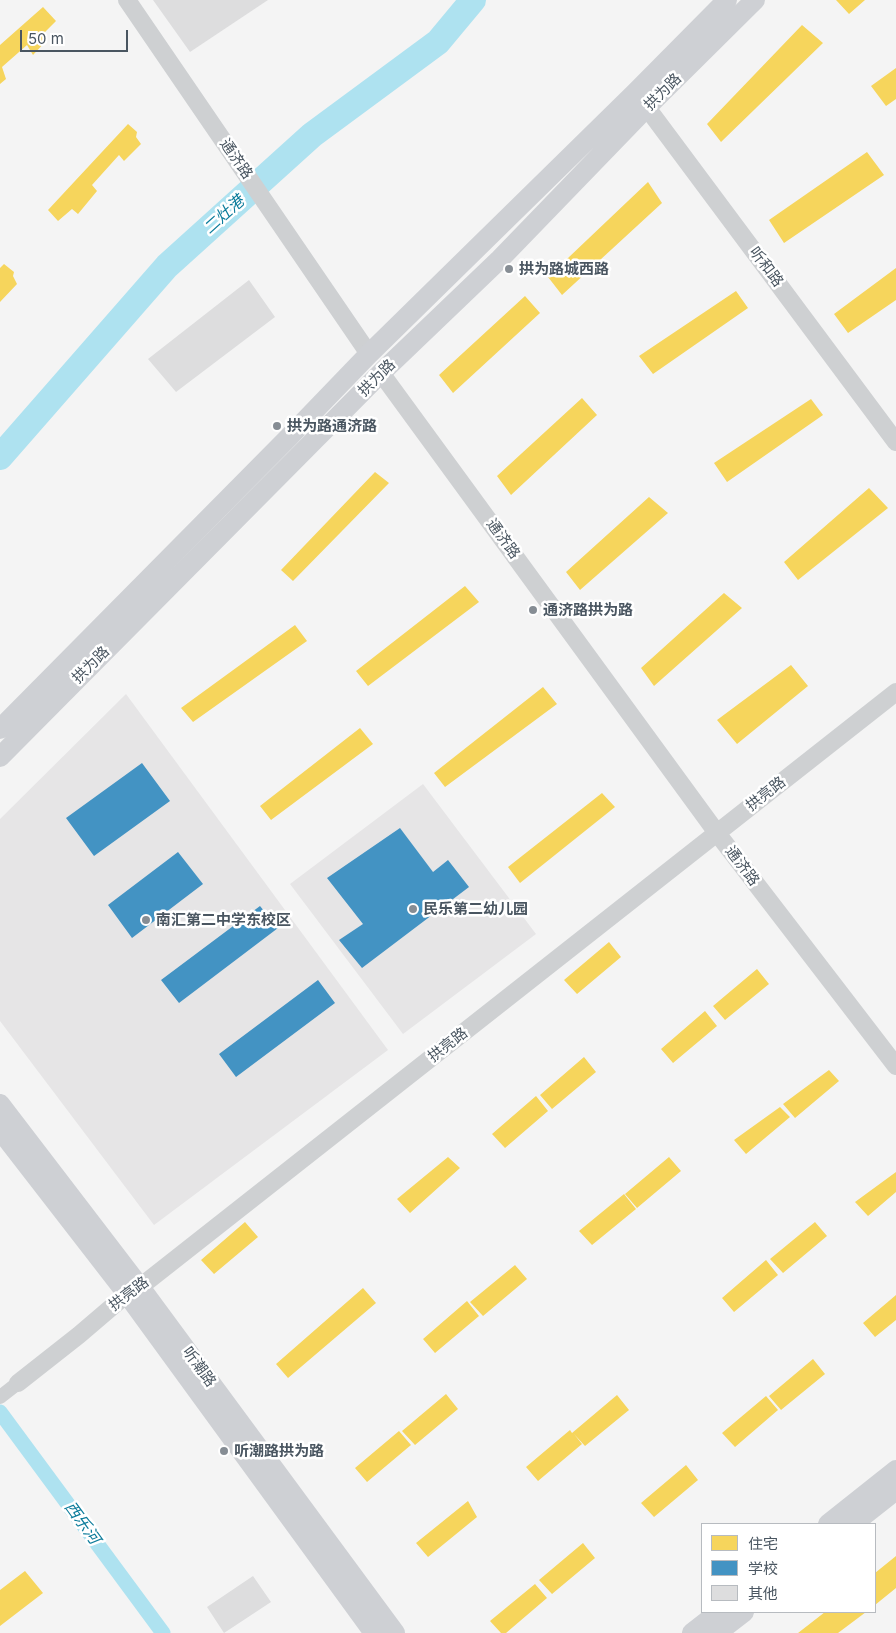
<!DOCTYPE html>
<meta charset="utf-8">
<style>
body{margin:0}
#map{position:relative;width:896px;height:1633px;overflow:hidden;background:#f4f4f4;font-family:Inter,"Noto Sans SC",sans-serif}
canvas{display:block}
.legend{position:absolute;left:701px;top:1523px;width:175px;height:90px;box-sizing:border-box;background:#fff;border:1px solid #b7bbc0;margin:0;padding:6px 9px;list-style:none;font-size:15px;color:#4a5661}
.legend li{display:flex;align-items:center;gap:10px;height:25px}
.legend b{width:25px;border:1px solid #b7bbc0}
.scale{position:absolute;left:20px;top:30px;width:108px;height:22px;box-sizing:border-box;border:2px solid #4a5661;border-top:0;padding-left:6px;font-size:15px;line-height:18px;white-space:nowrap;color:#4a5661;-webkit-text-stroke:4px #fff;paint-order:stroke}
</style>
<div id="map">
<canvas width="896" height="1633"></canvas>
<ul class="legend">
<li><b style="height:14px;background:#f6d55c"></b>住宅</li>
<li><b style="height:14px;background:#4393c3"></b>学校</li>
<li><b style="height:14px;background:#ddddde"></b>其他</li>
</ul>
<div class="scale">50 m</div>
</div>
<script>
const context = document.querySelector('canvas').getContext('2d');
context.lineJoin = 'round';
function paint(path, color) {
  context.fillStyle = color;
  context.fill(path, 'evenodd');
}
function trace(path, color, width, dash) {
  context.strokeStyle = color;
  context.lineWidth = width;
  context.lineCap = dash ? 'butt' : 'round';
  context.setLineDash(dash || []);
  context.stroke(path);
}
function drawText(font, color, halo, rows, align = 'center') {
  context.font = font + ' Inter,"Noto Sans SC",sans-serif';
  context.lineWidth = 5;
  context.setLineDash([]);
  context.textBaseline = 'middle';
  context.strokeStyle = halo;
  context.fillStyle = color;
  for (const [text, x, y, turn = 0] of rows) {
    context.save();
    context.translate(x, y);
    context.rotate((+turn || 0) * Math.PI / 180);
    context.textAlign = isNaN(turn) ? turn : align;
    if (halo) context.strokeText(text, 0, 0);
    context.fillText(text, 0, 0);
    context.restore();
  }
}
paint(new Path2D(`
 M 126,694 L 388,1050 L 154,1225 L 0,1021 L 0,819 Z
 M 423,784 L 536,934 L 403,1034 L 290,884 Z`), '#e6e5e6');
paint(new Path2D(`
 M 836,0 L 865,0 L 849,14 Z
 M 43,7 L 56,21 L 44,33 L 46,41 L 33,55 L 27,45 L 2,67 L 6,79 L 0,84 L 0,45 Z
 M 802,25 L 823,43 L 721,142 L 707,124 Z
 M 896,68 L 896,99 L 886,106 L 871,86 Z
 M 128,124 L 137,132 L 136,137 L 141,144 L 124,161 L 119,155 L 92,185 L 97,191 L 78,214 L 72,209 L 58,221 L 48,210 Z
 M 867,152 L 884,175 L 784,243 L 769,220 Z
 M 648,182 L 662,203 L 562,295 L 548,277 Z
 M 4,264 L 14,272 L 13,276 L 17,284 L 0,302 L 0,268 Z
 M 896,268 L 896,300 L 848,333 L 834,314 Z
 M 736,291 L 748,308 L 653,374 L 639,356 Z
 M 525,296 L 540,313 L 453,393 L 439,375 Z
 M 582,398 L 597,415 L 511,495 L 497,476 Z
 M 811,399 L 823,415 L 727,482 L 714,463 Z
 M 375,472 L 389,483 L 293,581 L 281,570 Z
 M 869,488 L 888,508 L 798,580 L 784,562 Z
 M 649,497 L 668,513 L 580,590 L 566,572 Z
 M 465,586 L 479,602 L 368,686 L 356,671 Z
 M 724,593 L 742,608 L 654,686 L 641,668 Z
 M 295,625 L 307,641 L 193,722 L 181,708 Z
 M 791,665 L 808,686 L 737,744 L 717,720 Z
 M 543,687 L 557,704 L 445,787 L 434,773 Z
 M 360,728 L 373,744 L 271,820 L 260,806 Z
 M 602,793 L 615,807 L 520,883 L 508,867 Z
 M 609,942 L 621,957 L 577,994 L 564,980 Z
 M 757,969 L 769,984 L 725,1020 L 713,1006 Z
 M 705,1011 L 717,1026 L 673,1063 L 661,1049 Z
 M 584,1057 L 596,1072 L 552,1109 L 540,1095 Z
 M 829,1070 L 839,1081 L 795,1118 L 783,1104 Z
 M 536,1096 L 548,1111 L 505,1148 L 492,1134 Z
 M 780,1107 L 790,1117 L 746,1154 L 734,1140 Z
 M 448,1157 L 460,1168 L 410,1213 L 397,1199 Z
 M 669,1157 L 681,1171 L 637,1208 L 625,1194 Z
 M 896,1172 L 896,1192 L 868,1216 L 855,1202 Z
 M 624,1194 L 636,1209 L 592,1245 L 579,1231 Z
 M 245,1222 L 258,1237 L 214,1274 L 201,1260 Z
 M 815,1222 L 827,1236 L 783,1273 L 770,1259 Z
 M 766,1260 L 778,1275 L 734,1312 L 722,1298 Z
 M 515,1265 L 527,1279 L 483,1316 L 470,1302 Z
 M 363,1288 L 376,1303 L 288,1378 L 276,1364 Z
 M 896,1295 L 896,1320 L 875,1337 L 863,1323 Z
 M 467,1301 L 479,1316 L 435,1353 L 423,1339 Z
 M 813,1359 L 825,1374 L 781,1410 L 769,1396 Z
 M 446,1394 L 458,1409 L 415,1445 L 402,1431 Z
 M 617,1395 L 629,1410 L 585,1446 L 574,1434 L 582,1444 L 538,1481 L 526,1467 L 570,1430 L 572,1433 Z
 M 766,1396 L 778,1410 L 735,1447 L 722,1433 Z
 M 399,1431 L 411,1445 L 367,1482 L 355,1468 Z
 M 686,1465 L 698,1480 L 654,1517 L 641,1503 Z
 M 468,1501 L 477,1517 L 428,1557 L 416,1543 Z
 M 583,1543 L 595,1558 L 552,1594 L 539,1580 Z
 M 896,1556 L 896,1588 L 875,1605 L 875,1573 Z
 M 25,1571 L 43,1593 L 0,1626 L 0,1590 Z
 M 535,1584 L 547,1598 L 506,1633 L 501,1633 L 490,1621 Z
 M 825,1612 L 866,1612 L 838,1633 L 798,1633 Z`), '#f6d55c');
paint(new Path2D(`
 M 142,763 L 170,801 L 94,856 L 66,818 Z
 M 400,828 L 433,872 L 448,860 L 469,887 L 362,968 L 339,940 L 363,924 L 327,878 Z
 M 178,852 L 203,884 L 132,938 L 108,905 Z
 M 260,906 L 278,928 L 179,1003 L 161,980 Z
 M 318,980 L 335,1003 L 236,1077 L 219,1054 Z`), '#4393c3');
trace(new Path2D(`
 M 0,1412 L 163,1633`), '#aee2f0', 15);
trace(new Path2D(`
 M 0,457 L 167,266 L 312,135 L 438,42 L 473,0`), '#aee2f0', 26);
paint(new Path2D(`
 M 153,0 L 268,0 L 190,52 Z
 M 249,280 L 275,317 L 176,392 L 148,359 Z
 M 253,1576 L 271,1602 L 224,1633 L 207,1607 Z`), '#ddddde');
trace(new Path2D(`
 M 0,1397 L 18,1383`), '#ced0d2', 14);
trace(new Path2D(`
 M 127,0 L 369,354
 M 639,97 L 896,442
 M 381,373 L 717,833 L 896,1066
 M 18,1383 L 79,1335 L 127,1294 L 140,1287 L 896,692`), '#ced0d2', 18);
trace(new Path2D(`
 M 0,729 L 289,437 L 369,354 L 635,93 L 727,0
 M 0,757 L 381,373 L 500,259 L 647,107 L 755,0
 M 0,1104 L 140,1287 L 395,1633
 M 0,1130 L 127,1294 L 374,1633
 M 828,1524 L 896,1470
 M 853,1524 L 896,1490
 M 692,1633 L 719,1612
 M 717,1633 L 744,1612`), '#ced0d4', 20);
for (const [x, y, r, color] of [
 [509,269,5,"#868d94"],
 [277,426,5,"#868d94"],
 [533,610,5,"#868d94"],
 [413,909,5,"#868d94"],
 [146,920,5,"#868d94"],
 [224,1451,5,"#868d94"]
]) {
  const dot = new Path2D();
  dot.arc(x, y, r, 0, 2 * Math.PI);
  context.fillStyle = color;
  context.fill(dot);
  trace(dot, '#fff', 2);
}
drawText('15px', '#4a5661', '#fff', [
 ["拱为路",663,92,-45],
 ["通济路",236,159,55],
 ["听和路",766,267,53],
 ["拱为路",377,378,-45],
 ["通济路",503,539,54],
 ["拱为路",91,665,-45],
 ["拱亮路",766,794,-38],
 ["通济路",742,866,53],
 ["拱亮路",448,1045,-38],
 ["拱亮路",129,1294,-37],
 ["听潮路",199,1367,54]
]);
drawText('bold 15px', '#4a5661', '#fff', [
 ["拱为路城西路",519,269],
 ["拱为路通济路",287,426],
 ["通济路拱为路",543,610],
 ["民乐第二幼儿园",423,909],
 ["南汇第二中学东校区",156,920],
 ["听潮路拱为路",234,1451]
], 'left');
drawText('italic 16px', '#0c7c9b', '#fff', [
 ["二灶港",224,215,-42],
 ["西乐河",82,1523,54]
]);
</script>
